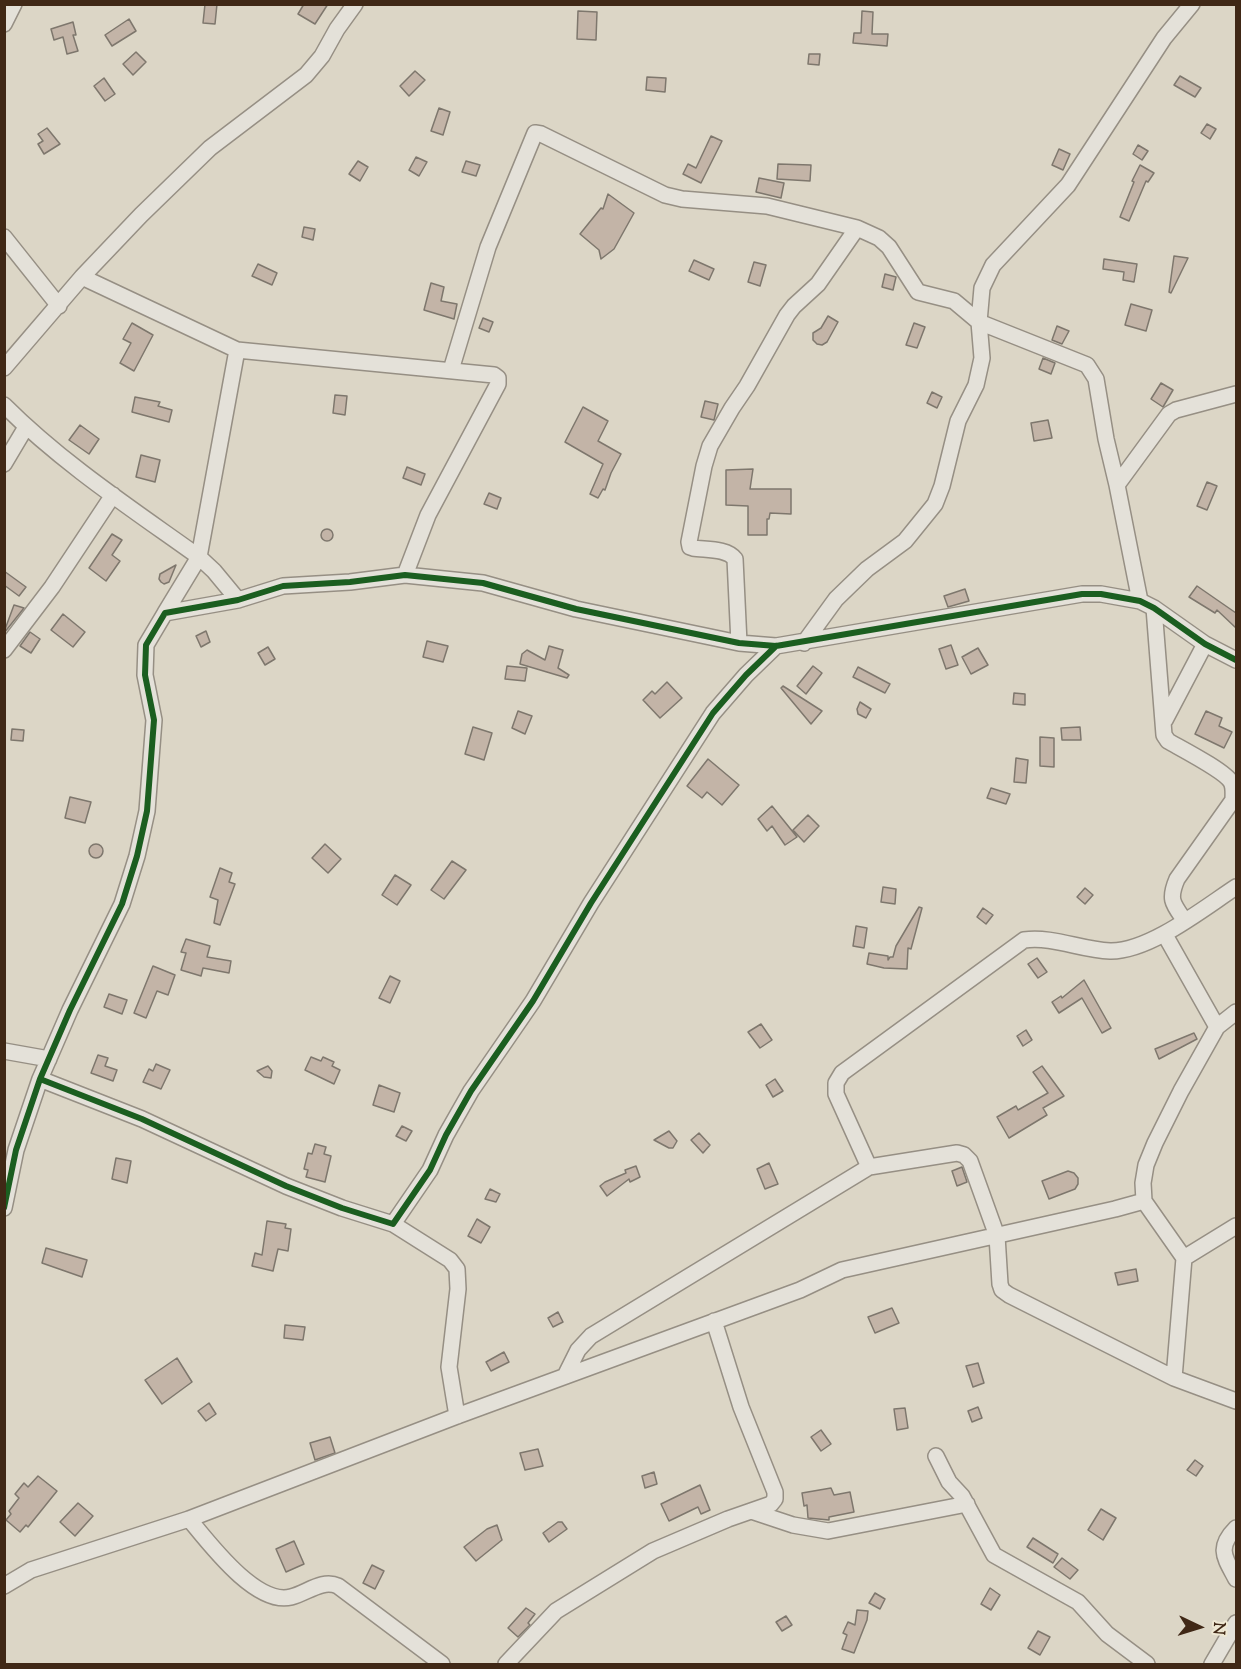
<!DOCTYPE html>
<style>
body{margin:0}
#map{position:relative;width:1241px;height:1669px;overflow:hidden;background:#dcd6c6;font-family:"Sorts Mill Goudy",serif}
canvas{display:block}
.frame{position:absolute;inset:0;border:6px solid #402816;pointer-events:none}
.north{position:absolute;left:1169px;top:1597px;width:60px;height:60px;-webkit-text-stroke:4px #efe8d3;paint-order:stroke;rotate:94deg;font-size:16px;font-weight:700;line-height:24px;text-align:center;color:#402816}
.north::after{content:'';display:block;margin:auto;width:21px;height:27px;background:#402816;clip-path:polygon(50% 0,100% 100%,50% 72%,0 100%)}
</style>
<div id="map">
<canvas width="1241" height="1669"></canvas>
<div class="frame"></div>
<div class="north">N</div>
</div>
<script>
const context = document.querySelector('canvas').getContext('2d');
context.lineJoin = 'round';
function paint(path, color) {
  context.fillStyle = color;
  context.fill(path, 'evenodd');
}
function trace(path, color, width, dash) {
  context.strokeStyle = color;
  context.lineWidth = width;
  context.lineCap = dash ? 'butt' : 'round';
  context.setLineDash(dash || []);
  context.stroke(path);
}
const building = new Path2D(`
 M 205,4 L 217,4 L 215,24 L 203,23 Z
 M 304,4 L 328,4 L 315,24 L 298,14 Z
 M 578,11 L 597,12 L 596,40 L 577,39 Z
 M 862,11 L 873,12 L 872,34 L 888,34 L 887,46 L 853,43 L 854,33 L 861,33 Z
 M 129,19 L 136,31 L 112,46 L 105,35 Z
 M 73,22 L 76,35 L 73,35 L 78,51 L 67,54 L 63,37 L 54,40 L 51,29 Z
 M 136,52 L 146,62 L 133,75 L 123,64 Z
 M 809,54 L 820,54 L 819,65 L 808,64 Z
 M 415,71 L 425,80 L 409,96 L 400,86 Z
 M 1180,76 L 1201,88 L 1195,97 L 1174,85 Z
 M 647,77 L 666,78 L 665,92 L 646,90 Z
 M 104,78 L 115,94 L 105,101 L 94,86 Z
 M 439,108 L 450,112 L 443,135 L 431,131 Z
 M 1207,124 L 1216,129 L 1210,139 L 1201,133 Z
 M 47,128 L 60,144 L 44,154 L 38,144 L 43,141 L 38,134 Z
 M 711,136 L 722,141 L 701,183 L 683,174 L 688,164 L 696,168 Z
 M 1138,145 L 1148,151 L 1142,160 L 1133,154 Z
 M 1059,149 L 1070,154 L 1063,170 L 1052,165 Z
 M 416,157 L 427,162 L 419,176 L 409,170 Z
 M 358,161 L 368,167 L 360,181 L 349,174 Z
 M 466,161 L 480,165 L 476,176 L 462,172 Z
 M 778,164 L 811,165 L 810,181 L 777,179 Z
 M 1140,165 L 1154,173 L 1148,182 L 1146,181 L 1129,221 L 1120,217 L 1134,182 L 1132,181 Z
 M 759,178 L 784,183 L 781,198 L 756,192 Z
 M 608,194 L 634,213 L 614,249 L 601,259 L 599,250 L 580,234 L 601,208 L 603,209 Z
 M 304,227 L 315,229 L 313,240 L 302,237 Z
 M 1174,256 L 1188,258 L 1171,293 L 1169,292 Z
 M 1104,259 L 1137,264 L 1134,282 L 1123,280 L 1124,272 L 1103,269 Z
 M 694,260 L 714,269 L 709,280 L 689,271 Z
 M 754,262 L 766,265 L 760,286 L 748,282 Z
 M 258,264 L 277,273 L 272,285 L 252,276 Z
 M 885,274 L 896,277 L 893,290 L 882,287 Z
 M 431,283 L 444,287 L 441,301 L 457,304 L 454,319 L 424,310 Z
 M 1131,304 L 1152,310 L 1146,331 L 1125,325 Z
 M 828,316 L 838,322 L 827,342 L 822,345 L 817,344 L 813,340 L 813,333 L 821,328 Z
 M 483,318 L 493,322 L 489,332 L 479,328 Z
 M 132,323 L 153,335 L 134,371 L 120,363 L 131,343 L 123,339 Z
 M 914,323 L 925,327 L 917,348 L 906,345 Z
 M 1057,326 L 1069,331 L 1062,344 L 1052,340 Z
 M 1043,358 L 1055,363 L 1051,374 L 1039,369 Z
 M 1161,383 L 1173,390 L 1163,407 L 1151,399 Z
 M 932,392 L 942,397 L 937,408 L 927,403 Z
 M 335,395 L 347,396 L 345,415 L 333,413 Z
 M 135,397 L 160,402 L 158,406 L 172,410 L 169,422 L 132,412 Z
 M 705,401 L 718,404 L 714,420 L 701,417 Z
 M 583,407 L 608,421 L 598,441 L 621,454 L 611,473 L 605,490 L 603,489 L 598,498 L 590,494 L 603,464 L 565,442 Z
 M 1048,420 L 1052,438 L 1034,441 L 1031,423 Z
 M 80,425 L 99,439 L 89,454 L 69,440 Z
 M 141,455 L 160,460 L 155,482 L 136,477 Z
 M 407,467 L 425,474 L 421,485 L 403,478 Z
 M 753,469 L 750,489 L 791,489 L 791,514 L 770,513 L 769,519 L 767,519 L 767,535 L 748,535 L 748,506 L 726,505 L 726,470 Z
 M 1207,482 L 1217,486 L 1207,510 L 1197,506 Z
 M 489,493 L 501,498 L 497,509 L 484,504 Z
 M321 535a6 6 0 1 1 12 0a6 6 0 1 1-12 0Z
 M 112,534 L 122,540 L 112,555 L 120,561 L 106,581 L 89,568 Z
 M 176,565 L 169,582 L 164,584 L 161,582 L 159,579 L 160,574 Z
 M 4,571 L 26,587 L 19,596 L 4,585 Z
 M 1197,586 L 1236,613 L 1236,628 L 1217,610 L 1215,613 L 1189,597 Z
 M 965,589 L 969,601 L 948,607 L 944,596 Z
 M 14,605 L 24,608 L 4,633 L 4,632 Z
 M 63,614 L 85,632 L 73,647 L 51,630 Z
 M 206,631 L 210,642 L 201,647 L 196,636 Z
 M 30,632 L 40,639 L 31,653 L 20,646 Z
 M 427,641 L 448,646 L 443,662 L 423,657 Z
 M 951,645 L 958,665 L 946,669 L 939,649 Z
 M 549,646 L 563,650 L 558,668 L 569,675 L 567,678 L 520,664 L 522,654 L 527,650 L 545,660 Z
 M 268,647 L 275,659 L 265,665 L 258,653 Z
 M 978,648 L 988,665 L 971,674 L 962,657 Z
 M 507,666 L 527,668 L 525,681 L 505,679 Z
 M 813,666 L 822,673 L 806,694 L 797,686 Z
 M 858,667 L 890,684 L 885,693 L 853,677 Z
 M 667,682 L 682,698 L 660,718 L 643,700 L 652,691 L 655,694 Z
 M 783,686 L 822,711 L 811,724 L 781,688 Z
 M 1014,693 L 1025,694 L 1025,705 L 1013,704 Z
 M 860,702 L 871,709 L 866,718 L 858,714 L 857,709 Z
 M 518,711 L 532,716 L 525,734 L 512,728 Z
 M 1206,711 L 1222,718 L 1219,726 L 1232,732 L 1224,748 L 1195,734 Z
 M 473,727 L 492,733 L 484,760 L 465,754 Z
 M 1080,727 L 1081,740 L 1062,740 L 1061,728 Z
 M 12,729 L 24,730 L 23,741 L 11,740 Z
 M 1040,737 L 1054,738 L 1054,767 L 1040,766 Z
 M 1016,758 L 1028,760 L 1026,783 L 1014,782 Z
 M 708,759 L 739,785 L 722,805 L 707,792 L 702,798 L 687,786 Z
 M 991,788 L 1010,794 L 1006,804 L 987,798 Z
 M 70,797 L 91,802 L 85,823 L 65,818 Z
 M 772,806 L 797,837 L 785,845 L 772,826 L 767,831 L 758,819 Z
 M 808,815 L 819,826 L 804,842 L 793,830 Z
 M 325,844 L 341,859 L 328,873 L 312,858 Z
 M89 851a7 7 0 1 1 14 0a7 7 0 1 1-14 0Z
 M 452,861 L 466,870 L 444,899 L 431,890 Z
 M 220,868 L 232,873 L 229,882 L 235,884 L 220,925 L 214,923 L 218,900 L 210,897 Z
 M 395,875 L 411,885 L 397,905 L 382,895 Z
 M 883,887 L 896,889 L 895,904 L 881,902 Z
 M 1085,888 L 1093,895 L 1085,904 L 1077,897 Z
 M 919,907 L 922,908 L 911,949 L 908,948 L 907,969 L 884,968 L 867,964 L 869,953 L 888,956 L 888,960 L 890,957 L 893,957 L 896,946 Z
 M 983,908 L 993,915 L 986,924 L 977,917 Z
 M 856,926 L 867,928 L 864,948 L 853,946 Z
 M 186,939 L 210,946 L 207,957 L 231,961 L 229,973 L 203,968 L 201,976 L 181,970 L 186,953 L 181,952 Z
 M 1037,958 L 1047,972 L 1038,978 L 1028,964 Z
 M 153,966 L 175,975 L 168,995 L 157,991 L 146,1018 L 134,1013 Z
 M 390,976 L 400,981 L 390,1003 L 379,998 Z
 M 1084,980 L 1111,1028 L 1102,1033 L 1082,998 L 1059,1013 L 1052,1002 L 1061,996 L 1062,998 Z
 M 109,994 L 127,1000 L 122,1014 L 104,1007 Z
 M 761,1024 L 772,1040 L 760,1048 L 748,1032 Z
 M 1026,1030 L 1032,1040 L 1023,1046 L 1017,1036 Z
 M 1194,1033 L 1197,1039 L 1159,1059 L 1155,1049 Z
 M 98,1055 L 108,1058 L 105,1066 L 117,1070 L 113,1081 L 91,1073 Z
 M 311,1057 L 321,1061 L 323,1057 L 334,1062 L 332,1066 L 340,1070 L 334,1084 L 305,1070 Z
 M 156,1064 L 170,1070 L 161,1089 L 143,1082 L 149,1069 L 153,1071 Z
 M 268,1066 L 272,1071 L 271,1078 L 264,1077 L 257,1071 Z
 M 1042,1066 L 1064,1096 L 1043,1108 L 1047,1115 L 1009,1138 L 997,1117 L 1016,1106 L 1018,1110 L 1048,1093 L 1033,1072 Z
 M 775,1079 L 783,1091 L 773,1097 L 766,1085 Z
 M 379,1085 L 400,1093 L 394,1112 L 373,1105 Z
 M 402,1126 L 412,1131 L 406,1141 L 396,1136 Z
 M 669,1131 L 677,1141 L 673,1148 L 669,1148 L 654,1140 Z
 M 699,1133 L 710,1145 L 703,1153 L 691,1140 Z
 M 315,1144 L 326,1147 L 324,1154 L 331,1156 L 325,1182 L 306,1177 L 308,1170 L 304,1169 L 308,1153 L 312,1154 Z
 M 116,1158 L 131,1161 L 127,1183 L 112,1179 Z
 M 769,1163 L 778,1184 L 765,1189 L 757,1169 Z
 M 636,1166 L 640,1177 L 630,1182 L 629,1179 L 607,1196 L 600,1186 L 605,1182 L 626,1173 L 625,1170 Z
 M 962,1167 L 967,1182 L 957,1186 L 952,1171 Z
 M 1068,1171 L 1074,1173 L 1078,1178 L 1078,1184 L 1075,1189 L 1049,1199 L 1042,1181 Z
 M 490,1189 L 500,1194 L 496,1202 L 485,1199 Z
 M 477,1219 L 490,1227 L 481,1243 L 468,1236 Z
 M 267,1221 L 286,1224 L 285,1228 L 291,1229 L 288,1251 L 278,1249 L 273,1271 L 252,1266 L 255,1253 L 262,1255 Z
 M 46,1248 L 87,1260 L 82,1277 L 42,1263 Z
 M 1136,1269 L 1138,1281 L 1118,1285 L 1115,1273 Z
 M 892,1308 L 899,1323 L 875,1333 L 868,1317 Z
 M 558,1312 L 563,1322 L 553,1327 L 548,1318 Z
 M 285,1325 L 305,1327 L 303,1340 L 284,1338 Z
 M 504,1352 L 509,1362 L 491,1371 L 486,1362 Z
 M 177,1358 L 192,1382 L 162,1404 L 145,1380 Z
 M 978,1363 L 984,1383 L 973,1387 L 966,1366 Z
 M 209,1403 L 216,1414 L 206,1421 L 198,1411 Z
 M 978,1407 L 982,1418 L 972,1422 L 968,1411 Z
 M 905,1408 L 908,1428 L 897,1430 L 894,1409 Z
 M 821,1430 L 831,1444 L 821,1451 L 811,1437 Z
 M 330,1437 L 335,1453 L 315,1460 L 310,1443 Z
 M 538,1449 L 543,1466 L 525,1470 L 520,1453 Z
 M 1195,1460 L 1203,1466 L 1196,1476 L 1187,1470 Z
 M 654,1472 L 657,1484 L 645,1488 L 642,1476 Z
 M 38,1476 L 57,1491 L 28,1527 L 26,1525 L 20,1532 L 6,1520 L 11,1514 L 9,1511 L 19,1498 L 15,1494 L 24,1483 L 28,1487 Z
 M 700,1485 L 710,1510 L 701,1514 L 698,1507 L 669,1521 L 661,1504 Z
 M 831,1488 L 834,1495 L 850,1492 L 854,1512 L 829,1517 L 829,1520 L 808,1518 L 807,1505 L 804,1506 L 802,1493 Z
 M 78,1503 L 93,1516 L 75,1536 L 60,1522 Z
 M 1101,1509 L 1116,1518 L 1103,1540 L 1088,1530 Z
 M 558,1522 L 562,1522 L 567,1529 L 549,1542 L 543,1533 Z
 M 497,1525 L 502,1540 L 476,1561 L 464,1547 L 487,1529 Z
 M 1033,1538 L 1058,1554 L 1053,1563 L 1027,1547 Z
 M 294,1541 L 304,1564 L 286,1572 L 276,1549 Z
 M 1062,1558 L 1078,1570 L 1070,1579 L 1054,1567 Z
 M 372,1565 L 384,1571 L 375,1589 L 363,1583 Z
 M 990,1588 L 1000,1595 L 991,1610 L 981,1604 Z
 M 875,1593 L 885,1599 L 880,1609 L 869,1603 Z
 M 526,1608 L 535,1614 L 528,1623 L 530,1625 L 518,1637 L 508,1628 Z
 M 857,1610 L 868,1611 L 867,1620 L 854,1653 L 842,1649 L 847,1635 L 843,1633 L 848,1622 L 855,1625 Z
 M 786,1616 L 792,1625 L 782,1631 L 776,1622 Z
 M 1038,1631 L 1050,1637 L 1040,1655 L 1028,1648 Z`);
paint(building, '#c3b4a7');
trace(building, '#7e776d', 1.5);
const minor = new Path2D(`
 M 4,24 L 14,4
 M 4,237 L 59,306
 M 82,277 L 237,350 L 494,375 L 498,378 L 498,384 L 428,515 L 405,575
 M 237,350 L 199,557 L 214,571 L 238,600
 M 4,368 L 82,277 L 141,215 L 210,148 L 306,75 L 322,56 L 337,29 L 355,4
 M 451,370 L 488,247 L 535,133 L 541,134 L 665,195 L 682,199 L 767,206 L 857,228
 M 4,405 C 62,463 132,509 199,557 L 165,613
 M 4,464 L 26,427
 M 1140,601 L 1117,485 L 1169,414 L 1176,410 L 1236,394
 M 1154,608 L 1164,735 L 1168,741 C 1180,748 1225,771 1231,782 C 1234,787 1233,795 1233,800 L 1177,879 C 1168,900 1173,904 1185,921
 M 739,643 L 735,559 C 727,548 706,550 693,548 L 690,547 L 689,542 L 704,466 L 710,446 L 732,408 L 747,386 L 787,315 L 794,306 L 818,284 L 857,228 L 879,238 L 889,247 L 918,292 L 954,301 L 979,322 L 1087,365 L 1096,379 L 1106,439 L 1117,485
 M 804,643 L 836,599 L 867,569 L 905,541 L 935,504 L 942,486 L 958,421 L 976,385 L 982,358 L 979,322 L 982,288 L 993,265 L 1068,185 L 1164,38 L 1192,4
 M 4,650 L 52,587 L 113,495
 M 1165,720 L 1205,644
 M 1165,935 L 1217,1027
 M 1236,1012 L 1217,1027 L 1181,1091 L 1155,1143 L 1146,1165 L 1143,1183 L 1144,1201 L 1184,1258 L 1174,1378 L 1236,1401
 M 4,1051 L 49,1059
 M 40,1079 L 142,1119 L 286,1186 L 342,1208 L 393,1224 L 430,1170 L 446,1135 L 471,1091 L 533,1001 L 591,903 L 713,713 L 746,675 L 776,646
 M 869,1167 L 836,1094 L 836,1083 L 842,1073 L 1024,940 C 1053,936 1081,950 1110,951 C 1149,952 1204,908 1236,887
 M 4,1208 L 16,1150 L 40,1079 L 70,1010 L 122,904 L 137,856 L 147,811 L 154,720 L 145,675 L 146,645 L 165,613 L 238,600 L 283,586 L 350,582 L 405,575 L 483,583 L 576,609 L 739,643 L 776,646 L 1082,594 L 1101,594 L 1140,601 L 1154,608 L 1205,644 L 1236,660
 M 393,1224 L 450,1260 L 457,1269 L 458,1289 L 449,1367 L 457,1416
 M 1184,1258 L 1236,1226
 M 565,1376 L 578,1350 L 591,1336 L 869,1167 L 957,1153 L 964,1155 L 970,1161 L 997,1236 L 1000,1284 L 1002,1290 L 1009,1295 L 1174,1378
 M 936,1456 L 949,1482 L 962,1496 L 994,1555 L 1078,1602 L 1107,1634 L 1147,1664
 M 751,1511 L 793,1525 L 828,1531 L 967,1504
 M 189,1519 L 457,1416 L 800,1290 L 842,1270 L 1115,1209 L 1144,1201
 M 1236,1528 C 1216,1548 1225,1558 1236,1579
 M 4,1586 L 31,1570 L 189,1519 C 209,1543 256,1606 291,1597 C 307,1593 322,1579 338,1586 L 442,1664
 M 506,1664 L 556,1611 L 653,1551 L 728,1519 L 771,1504 L 775,1499 L 775,1492 L 741,1407 L 714,1321
 M 1212,1664 L 1236,1623`);
trace(minor, '#968f84', 18);
trace(minor, '#e4e1d9', 15);
trace(new Path2D(`
 M 40,1079 L 142,1119 L 286,1186 L 342,1208 L 393,1224 L 430,1170 L 446,1135 L 471,1091 L 533,1001 L 591,903 L 713,713 L 746,675 L 776,646
 M 4,1208 L 16,1150 L 40,1079 L 70,1010 L 122,904 L 137,856 L 147,811 L 154,720 L 145,675 L 146,645 L 165,613 L 238,600 L 283,586 L 350,582 L 405,575 L 483,583 L 576,609 L 739,643 L 776,646 L 1082,594 L 1101,594 L 1140,601 L 1154,608 L 1205,644 L 1236,660`), '#1b5e20', 6);
</script>
